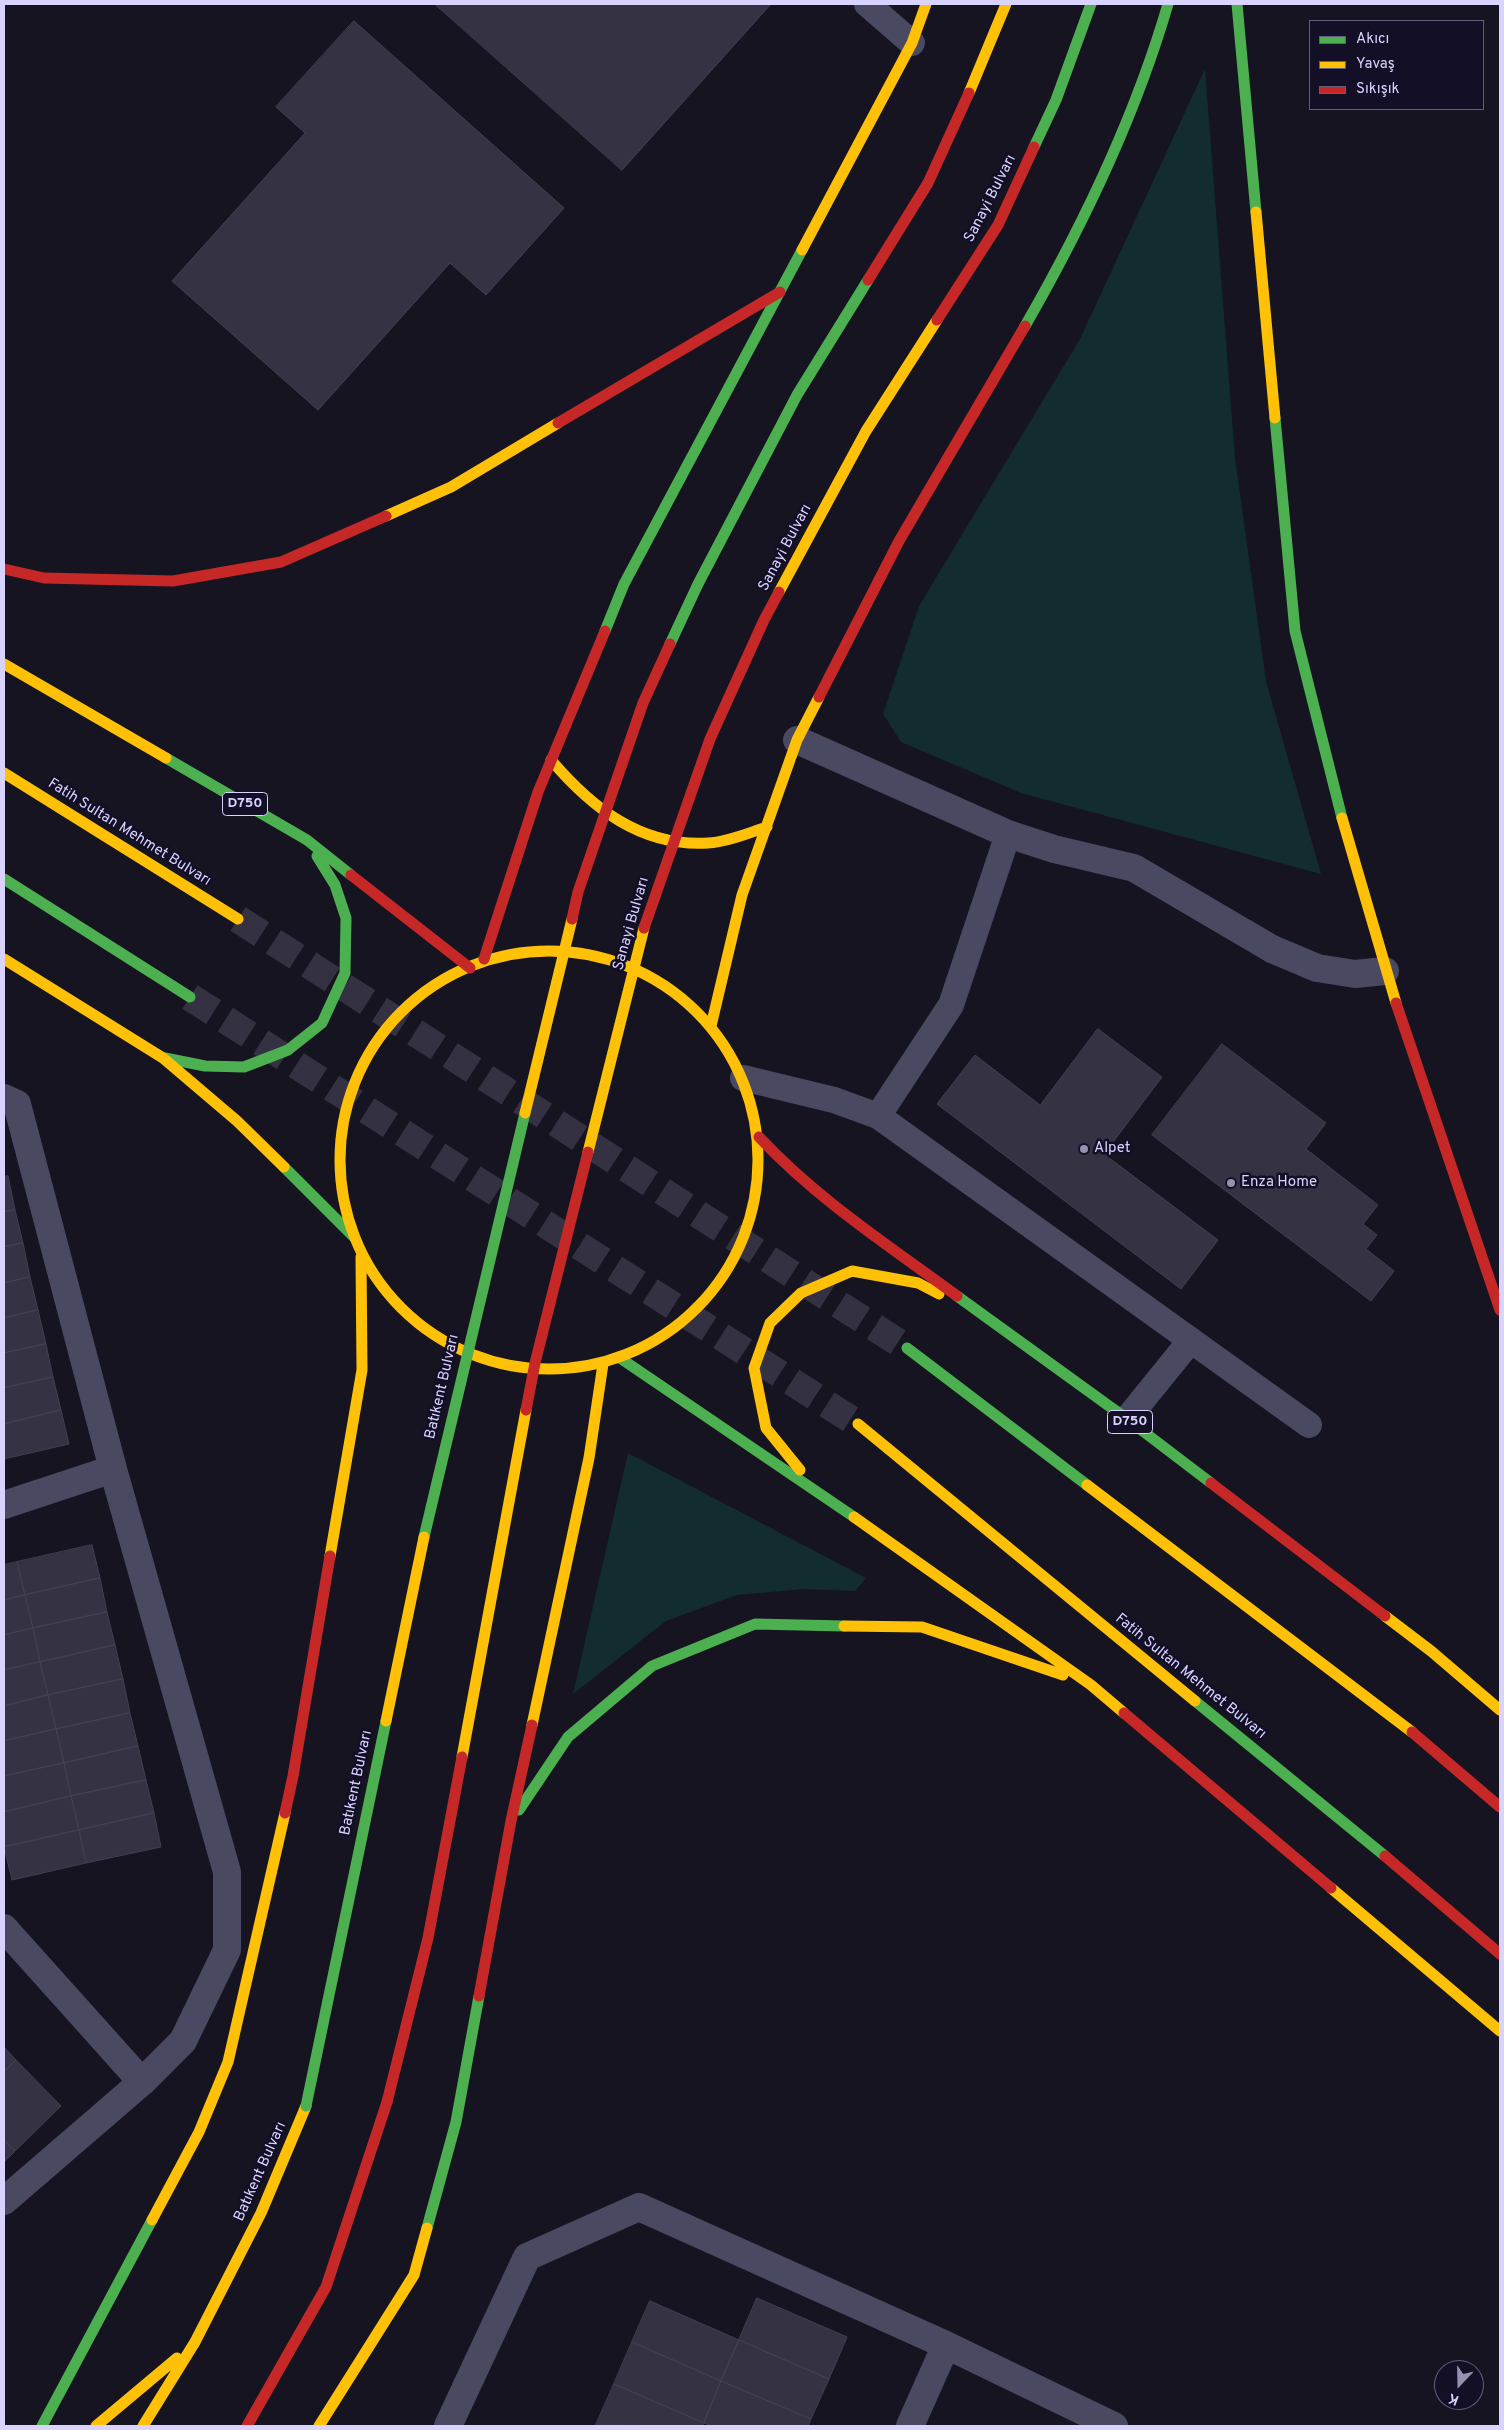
<!DOCTYPE html>
<meta charset="utf-8">
<style>
body{margin:0}
#map{position:relative;width:1504px;height:2430px;overflow:hidden;background:#161421;font-family:Overpass,sans-serif}
canvas{display:block}
.frame{position:absolute;inset:0;border:5px solid #d9d4ff;pointer-events:none}
.legend{position:absolute;left:1309px;top:20px;width:175px;height:90px;box-sizing:border-box;background:#130f26;border:1px solid #625e7d;margin:0;padding:6px 9px;list-style:none;font-size:15px;color:#d9d4ff}
.legend li{display:flex;align-items:center;gap:10px;height:25px}
.legend b{width:25px;border:1px solid #625e7d}
.north{position:absolute;left:1434px;top:2360px;width:50px;height:50px;box-sizing:border-box;background:#130f26;border:1px solid #625e7d;border-radius:50%;rotate:201deg;font-size:14px;font-weight:700;line-height:20px;text-align:center;color:#d9d4ff}
.north::after{content:'';display:block;margin:auto;width:18px;height:22px;background:#9591b1;clip-path:polygon(50% 0,100% 100%,50% 72%,0 100%)}
</style>
<div id="map">
<canvas width="1504" height="2430"></canvas>
<div class="frame"></div>
<ul class="legend">
<li><b style="height:6px;background:#4caf50"></b>Akıcı</li>
<li><b style="height:6px;background:#ffc107"></b>Yavaş</li>
<li><b style="height:6px;background:#c62828"></b>Sıkışık</li>
</ul>
<div class="north">K</div>
</div>
<script>
const context = document.querySelector('canvas').getContext('2d');
context.lineJoin = 'round';
function paint(path, color) {
  context.fillStyle = color;
  context.fill(path, 'evenodd');
}
function trace(path, color, width, dash) {
  context.strokeStyle = color;
  context.lineWidth = width;
  context.lineCap = dash ? 'butt' : 'round';
  context.setLineDash(dash || []);
  context.stroke(path);
}
function drawText(font, color, halo, rows, align = 'center') {
  context.font = font + ' Overpass,sans-serif';
  context.lineWidth = 5;
  context.setLineDash([]);
  context.textBaseline = 'middle';
  context.strokeStyle = halo;
  context.fillStyle = color;
  for (const [text, x, y, turn = 0] of rows) {
    context.save();
    context.translate(x, y);
    context.rotate((+turn || 0) * Math.PI / 180);
    context.textAlign = isNaN(turn) ? turn : align;
    if (halo) context.strokeText(text, 0, 0);
    context.fillText(text, 0, 0);
    context.restore();
  }
}
paint(new Path2D(`
 M 1205,69 L 1235,458 L 1266,681 L 1321,874 L 1021,793 L 901,742 L 883,714 L 919,606 L 1080,339 Z
 M 628,1453 L 866,1578 L 855,1591 L 803,1589 L 737,1595 L 666,1621 L 573,1694 Z`), '#132c2d');
const building = new Path2D(`
 M 435,4 L 771,4 L 622,170 Z
 M 354,21 L 564,208 L 486,295 L 450,263 L 318,410 L 172,281 L 305,133 L 276,107 Z
 M 1098,1029 L 1162,1077 L 1104,1154 L 1218,1240 L 1181,1289 L 937,1104 L 975,1055 L 1040,1105 Z
 M 1222,1044 L 1326,1123 L 1306,1149 L 1378,1205 L 1363,1224 L 1377,1235 L 1366,1249 L 1394,1271 L 1371,1301 L 1152,1135 Z
 M 8,1176 L 15,1210 L 4,1212 L 4,1177 Z
 M 15,1210 L 23,1243 L 4,1247 L 4,1212 Z
 M 23,1243 L 30,1277 L 4,1283 L 4,1247 Z
 M 30,1277 L 38,1310 L 4,1318 L 4,1283 Z
 M 38,1310 L 46,1344 L 4,1353 L 4,1318 Z
 M 46,1344 L 53,1377 L 4,1388 L 4,1353 Z
 M 53,1377 L 61,1410 L 4,1424 L 4,1388 Z
 M 61,1410 L 69,1444 L 4,1459 L 4,1424 Z
 M 92,1545 L 100,1578 L 25,1595 L 17,1562 Z
 M 17,1562 L 25,1595 L 4,1600 L 4,1565 Z
 M 100,1578 L 107,1612 L 33,1628 L 25,1595 Z
 M 25,1595 L 33,1628 L 4,1635 L 4,1600 Z
 M 107,1612 L 115,1645 L 40,1662 L 33,1628 Z
 M 33,1628 L 40,1662 L 4,1670 L 4,1635 Z
 M 115,1645 L 123,1679 L 48,1695 L 40,1662 Z
 M 40,1662 L 48,1695 L 4,1706 L 4,1670 Z
 M 123,1679 L 130,1713 L 56,1729 L 48,1695 Z
 M 48,1695 L 56,1729 L 4,1741 L 4,1706 Z
 M 130,1713 L 138,1746 L 64,1763 L 56,1729 Z
 M 56,1729 L 64,1763 L 4,1776 L 4,1741 Z
 M 138,1746 L 146,1780 L 71,1796 L 64,1763 Z
 M 64,1763 L 71,1796 L 4,1812 L 4,1776 Z
 M 146,1780 L 154,1813 L 79,1830 L 71,1796 Z
 M 71,1796 L 79,1830 L 4,1847 L 4,1812 Z
 M 154,1813 L 161,1847 L 86,1863 L 79,1830 Z
 M 79,1830 L 86,1863 L 12,1880 L 4,1847 Z
 M 4,2047 L 16,2060 L 4,2072 Z
 M 16,2060 L 61,2106 L 15,2151 L 4,2140 L 4,2072 Z
 M 4,2140 L 15,2151 L 4,2162 Z
 M 757,2298 L 847,2337 L 829,2379 L 739,2340 Z
 M 650,2301 L 739,2340 L 721,2381 L 632,2342 Z
 M 739,2340 L 829,2379 L 811,2419 L 721,2381 Z
 M 632,2342 L 721,2381 L 704,2423 L 614,2384 Z
 M 721,2381 L 811,2419 L 808,2426 L 712,2426 L 704,2423 Z
 M 614,2384 L 704,2423 L 702,2426 L 596,2425 Z`);
paint(building, '#343243');
trace(building, '#433f54', 1);
trace(new Path2D(`
 M 238,919 L 907,1348
 M 190,997 L 858,1424`), '#333142', 28, [28, 14]);
trace(new Path2D(`
 M 867,4 L 912,43
 M 743,1078 L 834,1100 L 878,1116 L 1309,1425
 M 878,1116 L 951,1005 L 1008,834
 M 1127,1419 L 1191,1340`), '#4a4962', 26);
trace(new Path2D(`
 M 797,740 L 1008,834 L 1054,849 L 1134,868 L 1272,949 L 1317,968 L 1355,974 L 1385,971
 M 4,1098 L 17,1104 L 113,1469 L 227,1872 L 227,1950 L 183,2041 L 142,2082 L 4,2201
 M 4,1505 L 113,1469
 M 4,1928 L 142,2082
 M 448,2426 L 527,2257 L 639,2207 L 946,2345 L 1114,2426
 M 910,2426 L 946,2345`), '#4a4962', 28);
trace(new Path2D(`
 M 1237,4 L 1256,212
 M 1025,326 C 1082,227 1136,114 1168,4
 M 1275,418 L 1295,631 L 1342,818
 M 605,631 L 624,584 L 802,250
 M 166,758 L 307,840 L 351,875
 M 4,879 L 190,997
 M 165,1058 L 205,1066 L 244,1067 L 288,1050 L 322,1023 L 345,973 L 346,918 L 335,885 L 317,856
 M 284,1167 L 353,1236
 M 957,1296 L 1127,1419 L 1211,1483
 M 907,1348 L 1087,1485
 M 620,1358 L 854,1517
 M 1195,1701 L 1385,1856
 M 519,1810 L 568,1737 L 652,1666 L 755,1624 L 844,1626
 M 427,2228 L 456,2122 L 479,1996
 M 42,2426 L 152,2220`), '#4caf50', 11);
trace(new Path2D(`
 M 1256,212 L 1275,418
 M 802,250 L 912,43 L 926,4
 M 386,516 L 451,487 L 558,423
 M 4,664 L 166,758
 M 551,760 C 592,808 641,847 708,843 C 728,842 748,833 767,827
 M 4,773 L 238,919
 M 1342,818 L 1396,1003
 M340 1160a209 209 0 1 1 418 0a209 209 0 1 1-418 0Z
 M 4,959 L 163,1058 L 237,1121 L 284,1167
 M 711,1026 L 742,895 L 797,740 L 819,697
 M 858,1424 L 1195,1701
 M 800,1470 L 766,1428 L 754,1368 L 770,1323 L 801,1293 L 852,1271 L 918,1283 L 939,1294
 M 1087,1485 L 1412,1732
 M 854,1517 L 1091,1685 L 1124,1713
 M 330,1556 L 362,1370 L 361,1257
 M 1385,1616 L 1431,1651 L 1500,1710
 M 844,1626 L 922,1627 L 1063,1675
 M 532,1725 L 589,1458 L 603,1364
 M 1331,1888 L 1500,2031
 M 152,2220 L 199,2132 L 228,2062 L 285,1813
 M 96,2426 L 177,2358
 M 143,2426 L 195,2342 L 261,2213 L 306,2106
 M 319,2426 L 414,2275 L 427,2228`), '#ffc107', 11);
trace(new Path2D(`
 M 558,423 L 780,292
 M 4,569 L 44,578 L 173,581 L 281,562 L 386,516
 M 819,697 L 899,541 L 1025,326
 M 351,875 L 470,968
 M 484,959 L 538,792 L 605,631
 M 1396,1003 L 1500,1310
 M 759,1137 C 818,1200 888,1245 957,1296
 M 1211,1483 L 1385,1616
 M 1124,1713 L 1331,1888
 M 1412,1732 L 1500,1807
 M 285,1813 L 293,1776 L 330,1556
 M 1385,1856 L 1500,1954
 M 479,1996 L 511,1821 L 532,1725
 M 247,2426 L 326,2287 L 387,2102`), '#c62828', 11);
trace(new Path2D(`
 M 1034,147 L 1056,100 L 1091,4
 M 670,644 L 698,584 L 797,395 L 868,280
 M 424,1537 L 525,1113
 M 306,2106 L 386,1721`), '#4caf50', 11);
trace(new Path2D(`
 M 969,93 L 1006,4
 M 779,592 L 866,431 L 937,320
 M 525,1113 L 572,919
 M 588,1152 L 644,928
 M 386,1721 L 424,1537
 M 462,1757 L 526,1410`), '#ffc107', 11);
trace(new Path2D(`
 M 868,280 L 928,183 L 969,93
 M 937,320 L 998,225 L 1034,147
 M 572,919 L 578,892 L 643,703 L 670,644
 M 644,928 L 710,739 L 764,620 L 779,592
 M 526,1410 L 535,1363 L 588,1152
 M 387,2102 L 428,1938 L 462,1757`), '#c62828', 11);
for (const [x, y, r, color] of [
 [1084,1149,5,"#9591b1"],
 [1231,1183,5,"#9591b1"]
]) {
  const dot = new Path2D();
  dot.arc(x, y, r, 0, 2 * Math.PI);
  context.fillStyle = color;
  context.fill(dot);
  trace(dot, '#130f26', 2);
}
for (const [x, y, w] of [
 [245,804,45],
 [1130,1422,45]
]) {
  const box = new Path2D();
  box.roundRect(x - w / 2, y - 11.5, w, 23, 4);
  context.fillStyle = '#130f26';
  context.fill(box);
  trace(box, '#d9d4ff', 1);
}
drawText('bold 14px', '#d9d4ff', null, [
 ["D750",245,804],
 ["D750",1130,1422]
]);
drawText('15px', '#d9d4ff', '#130f26', [
 ["Sanayi Bulvarı",991,199,-63],
 ["Sanayi Bulvarı",786,548,-62],
 ["Fatih Sultan Mehmet Bulvarı",129,833,32],
 ["Sanayi Bulvarı",632,924,-74],
 ["Batıkent Bulvarı",443,1387,-77],
 ["Fatih Sultan Mehmet Bulvarı",1190,1677,39],
 ["Batıkent Bulvarı",357,1783,-78],
 ["Batıkent Bulvarı",261,2172,-66]
]);
drawText('15px', '#d9d4ff', '#130f26', [
 ["Alpet",1094,1149],
 ["Enza Home",1241,1183]
], 'left');
</script>
